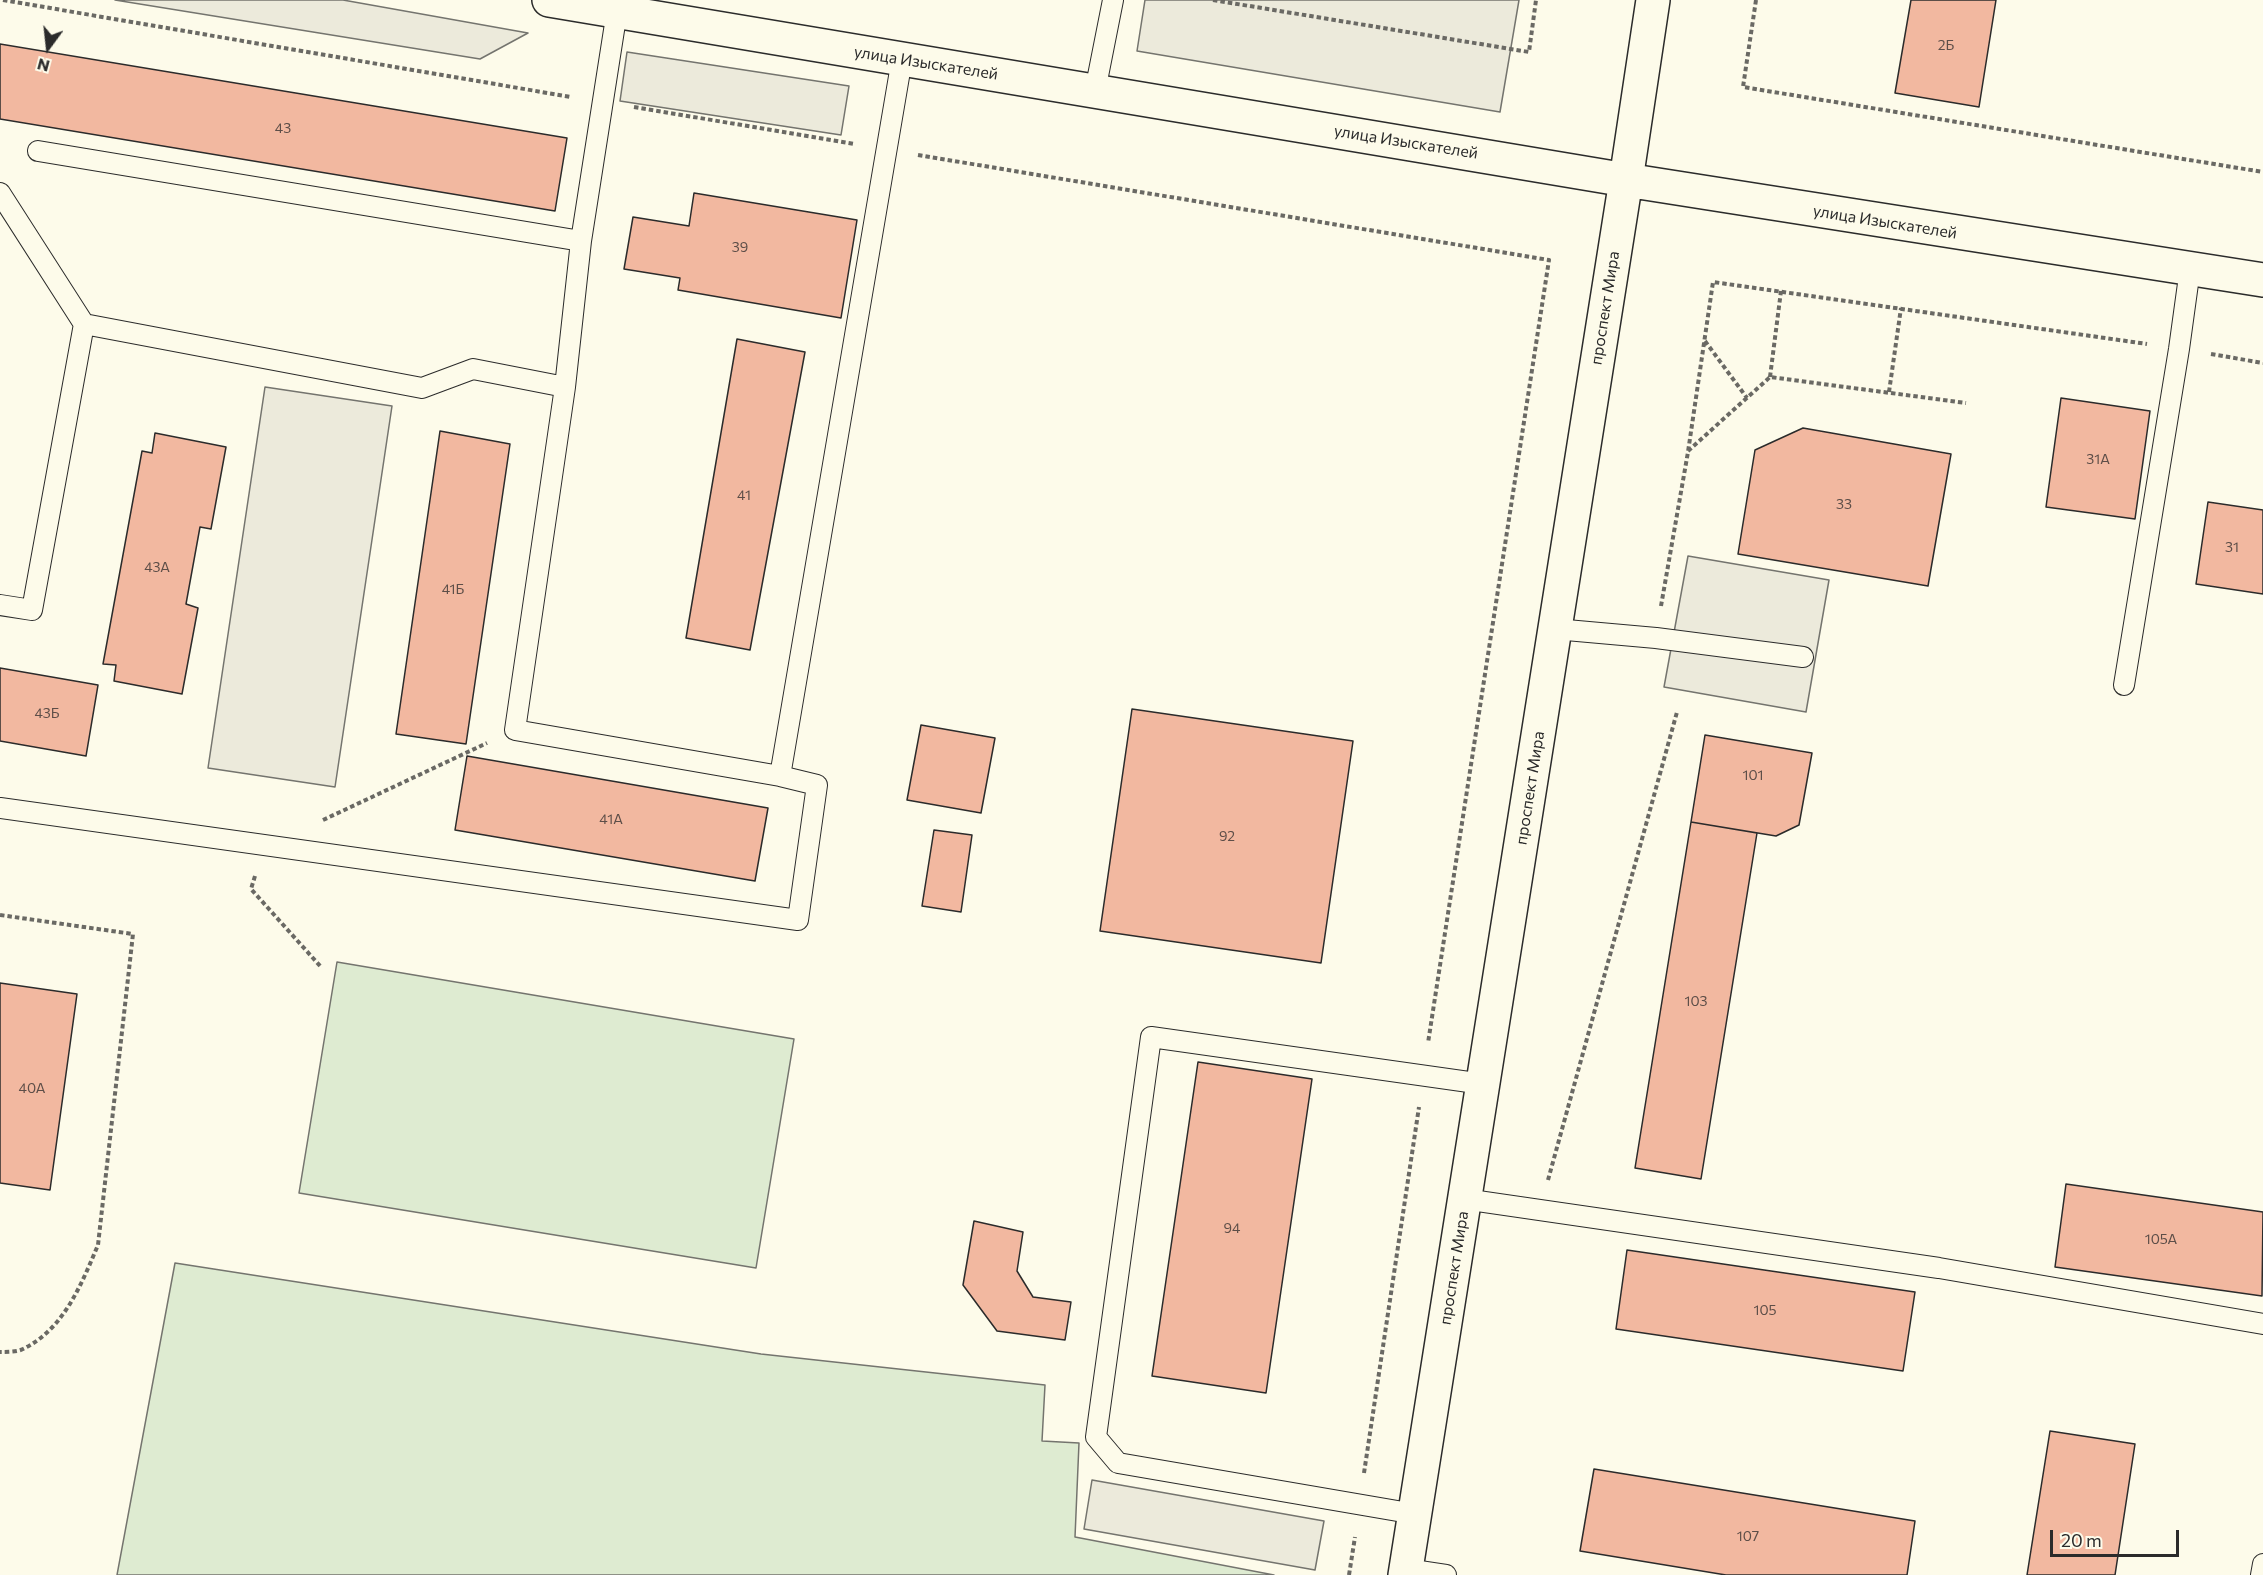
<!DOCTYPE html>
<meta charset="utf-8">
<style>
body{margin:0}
#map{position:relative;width:2263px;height:1575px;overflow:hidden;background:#fdfbea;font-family:Commissioner,sans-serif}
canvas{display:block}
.north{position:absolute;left:18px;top:18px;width:60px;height:60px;-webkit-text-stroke:4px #fdfbea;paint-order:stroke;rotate:195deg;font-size:16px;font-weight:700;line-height:24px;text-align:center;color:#2b2b2b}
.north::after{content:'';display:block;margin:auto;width:21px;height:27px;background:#2b2b2b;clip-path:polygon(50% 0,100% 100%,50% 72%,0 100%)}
.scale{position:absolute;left:2050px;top:1530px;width:129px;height:27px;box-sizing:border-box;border:3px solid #2b2b2b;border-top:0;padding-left:8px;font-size:18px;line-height:21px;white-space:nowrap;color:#2b2b2b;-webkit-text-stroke:4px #fdfbea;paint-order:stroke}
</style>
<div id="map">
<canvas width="2263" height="1575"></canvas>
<div class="north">N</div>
<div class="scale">20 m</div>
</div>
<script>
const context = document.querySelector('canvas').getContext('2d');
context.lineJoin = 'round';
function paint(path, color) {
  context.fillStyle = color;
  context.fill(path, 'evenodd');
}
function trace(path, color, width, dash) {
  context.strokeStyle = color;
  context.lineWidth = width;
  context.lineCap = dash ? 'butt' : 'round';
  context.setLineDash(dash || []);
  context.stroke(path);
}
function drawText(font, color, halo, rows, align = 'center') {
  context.font = font + ' Commissioner,sans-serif';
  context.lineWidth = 4.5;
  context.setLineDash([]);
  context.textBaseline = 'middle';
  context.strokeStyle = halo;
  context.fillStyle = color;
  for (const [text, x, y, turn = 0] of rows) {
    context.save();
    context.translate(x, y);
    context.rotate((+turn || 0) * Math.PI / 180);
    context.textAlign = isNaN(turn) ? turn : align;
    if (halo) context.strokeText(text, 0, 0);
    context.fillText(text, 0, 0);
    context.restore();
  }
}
const green = new Path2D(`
 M 337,962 L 794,1039 L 756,1268 L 299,1193 Z
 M 175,1263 L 761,1354 L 1045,1385 L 1042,1441 L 1079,1443 L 1075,1537 L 1274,1575 L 117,1575 Z`);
paint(green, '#deebd1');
trace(green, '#74746e', 1.5);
const parking = new Path2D(`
 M 115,0 L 343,0 L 528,33 L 480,59 Z
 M 1145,0 L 1519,0 L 1500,112 L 1137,51 Z
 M 627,52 L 849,86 L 841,135 L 620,101 Z
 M 265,387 L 392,406 L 335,787 L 208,768 Z
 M 1688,556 L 1829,580 L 1806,712 L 1664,687 Z
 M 1092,1480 L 1324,1521 L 1315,1570 L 1084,1529 Z`);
paint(parking, '#eceadb');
trace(parking, '#74746e', 1.5);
const building = new Path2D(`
 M 1911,0 L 1996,0 L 1979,107 L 1895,93 Z
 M 0,44 L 567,138 L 555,211 L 0,119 Z
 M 694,193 L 857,220 L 841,318 L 678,290 L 680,278 L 624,269 L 633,217 L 689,226 Z
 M 737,339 L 805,352 L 750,650 L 686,638 Z
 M 2061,398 L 2150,411 L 2135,519 L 2046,507 Z
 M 1803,428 L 1951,454 L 1928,586 L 1738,554 L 1755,450 Z
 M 440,431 L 510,444 L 466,744 L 396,734 Z
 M 155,433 L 226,447 L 211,529 L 200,527 L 186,604 L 198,608 L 182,694 L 114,681 L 116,665 L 103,664 L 142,451 L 152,453 Z
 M 2208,502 L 2263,510 L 2263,594 L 2196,584 Z
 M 0,668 L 98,685 L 86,756 L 0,741 Z
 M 1132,709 L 1353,741 L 1321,963 L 1100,931 Z
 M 921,725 L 995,738 L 981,813 L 907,800 Z
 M 1705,735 L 1812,753 L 1799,825 L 1776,836 L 1691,822 Z
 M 467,756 L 768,808 L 755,881 L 455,830 Z
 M 1691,822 L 1757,833 L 1701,1179 L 1635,1168 Z
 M 934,830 L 972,835 L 961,912 L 922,906 Z
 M 0,983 L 77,994 L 50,1190 L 0,1183 Z
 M 1198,1062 L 1312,1079 L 1266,1393 L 1152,1376 Z
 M 2066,1184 L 2263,1212 L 2262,1296 L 2055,1267 Z
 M 974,1221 L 1023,1232 L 1017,1271 L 1033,1297 L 1071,1302 L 1065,1340 L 997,1331 L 963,1285 Z
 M 1627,1250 L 1915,1292 L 1903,1371 L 1616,1329 Z
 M 2050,1431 L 2135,1444 L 2115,1575 L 2027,1575 Z
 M 1594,1469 L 1915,1521 L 1907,1575 L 1726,1575 L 1580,1551 Z`);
paint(building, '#f2b8a0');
trace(building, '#2b2b2b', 1.5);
const service = new Path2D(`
 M 1095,91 L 1113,0
 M 38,151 L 581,241
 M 0,193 L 84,324
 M 0,605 L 32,610 L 84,324 L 422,388 L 473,369 L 565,387
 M 1555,629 L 1656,638 L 1803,657
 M 2124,685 L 2179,349 L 2190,269
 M 780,776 L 902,59
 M 0,808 L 798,920 L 817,785 L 780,776 L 515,730 L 565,387 L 581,241 L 617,11
 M 1464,1199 L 1939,1268 L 2263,1324
 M 1415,1514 L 1118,1463 L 1096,1437 L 1151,1037 L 1483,1084
 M 1406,1569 L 1446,1575
 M 2261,1575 L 2263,1564`);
const tertiary = new Path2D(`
 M 1405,1575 L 1626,180 L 2263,280`);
const primary = new Path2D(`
 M 549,0 L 1626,180 L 1653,0`);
trace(service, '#2b2b2b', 22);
trace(tertiary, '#2b2b2b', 36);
trace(primary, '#2b2b2b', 36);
trace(new Path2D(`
 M 3,0 L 571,97
 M 1213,0 L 1529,52 L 1536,0
 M 1756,0 L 1743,87 L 2263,172
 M 634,107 L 855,144
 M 918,155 L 1549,260 L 1428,1043
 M 1705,341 L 1747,398
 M 2211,354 L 2263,363
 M 1770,377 L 1781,291
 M 1889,392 L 1901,308
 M 1688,451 L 1770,377 L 1966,403
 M 1661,606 L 1688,452 L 1713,282 L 2147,344
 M 323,820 L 487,743
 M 255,876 L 251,889 L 321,967
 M 0,915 L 133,934 L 98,1245 C 81,1285 64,1329 23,1349 C 17,1352 7,1352 0,1352
 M 1548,1180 L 1677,712
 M 1364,1473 L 1419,1107
 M 1349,1575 L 1355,1537`), '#6a6964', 4, [4.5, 3]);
trace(service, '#fdfbea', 20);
trace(tertiary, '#fdfbea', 33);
trace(primary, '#fdfbea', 33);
drawText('14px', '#5d4e48', null, [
 ["2Б",1946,45],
 ["43",283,128],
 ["39",740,247],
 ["31А",2098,459],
 ["41",744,495],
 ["33",1844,504],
 ["31",2232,547],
 ["43А",157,567],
 ["41Б",453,589],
 ["43Б",47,713],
 ["101",1753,775],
 ["41А",611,819],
 ["92",1227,836],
 ["103",1696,1001],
 ["40А",32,1088],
 ["94",1232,1228],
 ["105А",2161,1239],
 ["105",1765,1310],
 ["107",1748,1536]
]);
drawText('16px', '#2b2b2b', '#fdfbea', [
 ["улица Изыскателей",926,63,9],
 ["улица Изыскателей",1406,142,9],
 ["улица Изыскателей",1885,222,9],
 ["проспект Мира",1605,308,-81],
 ["проспект Мира",1530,788,-81],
 ["проспект Мира",1454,1268,-81]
]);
</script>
